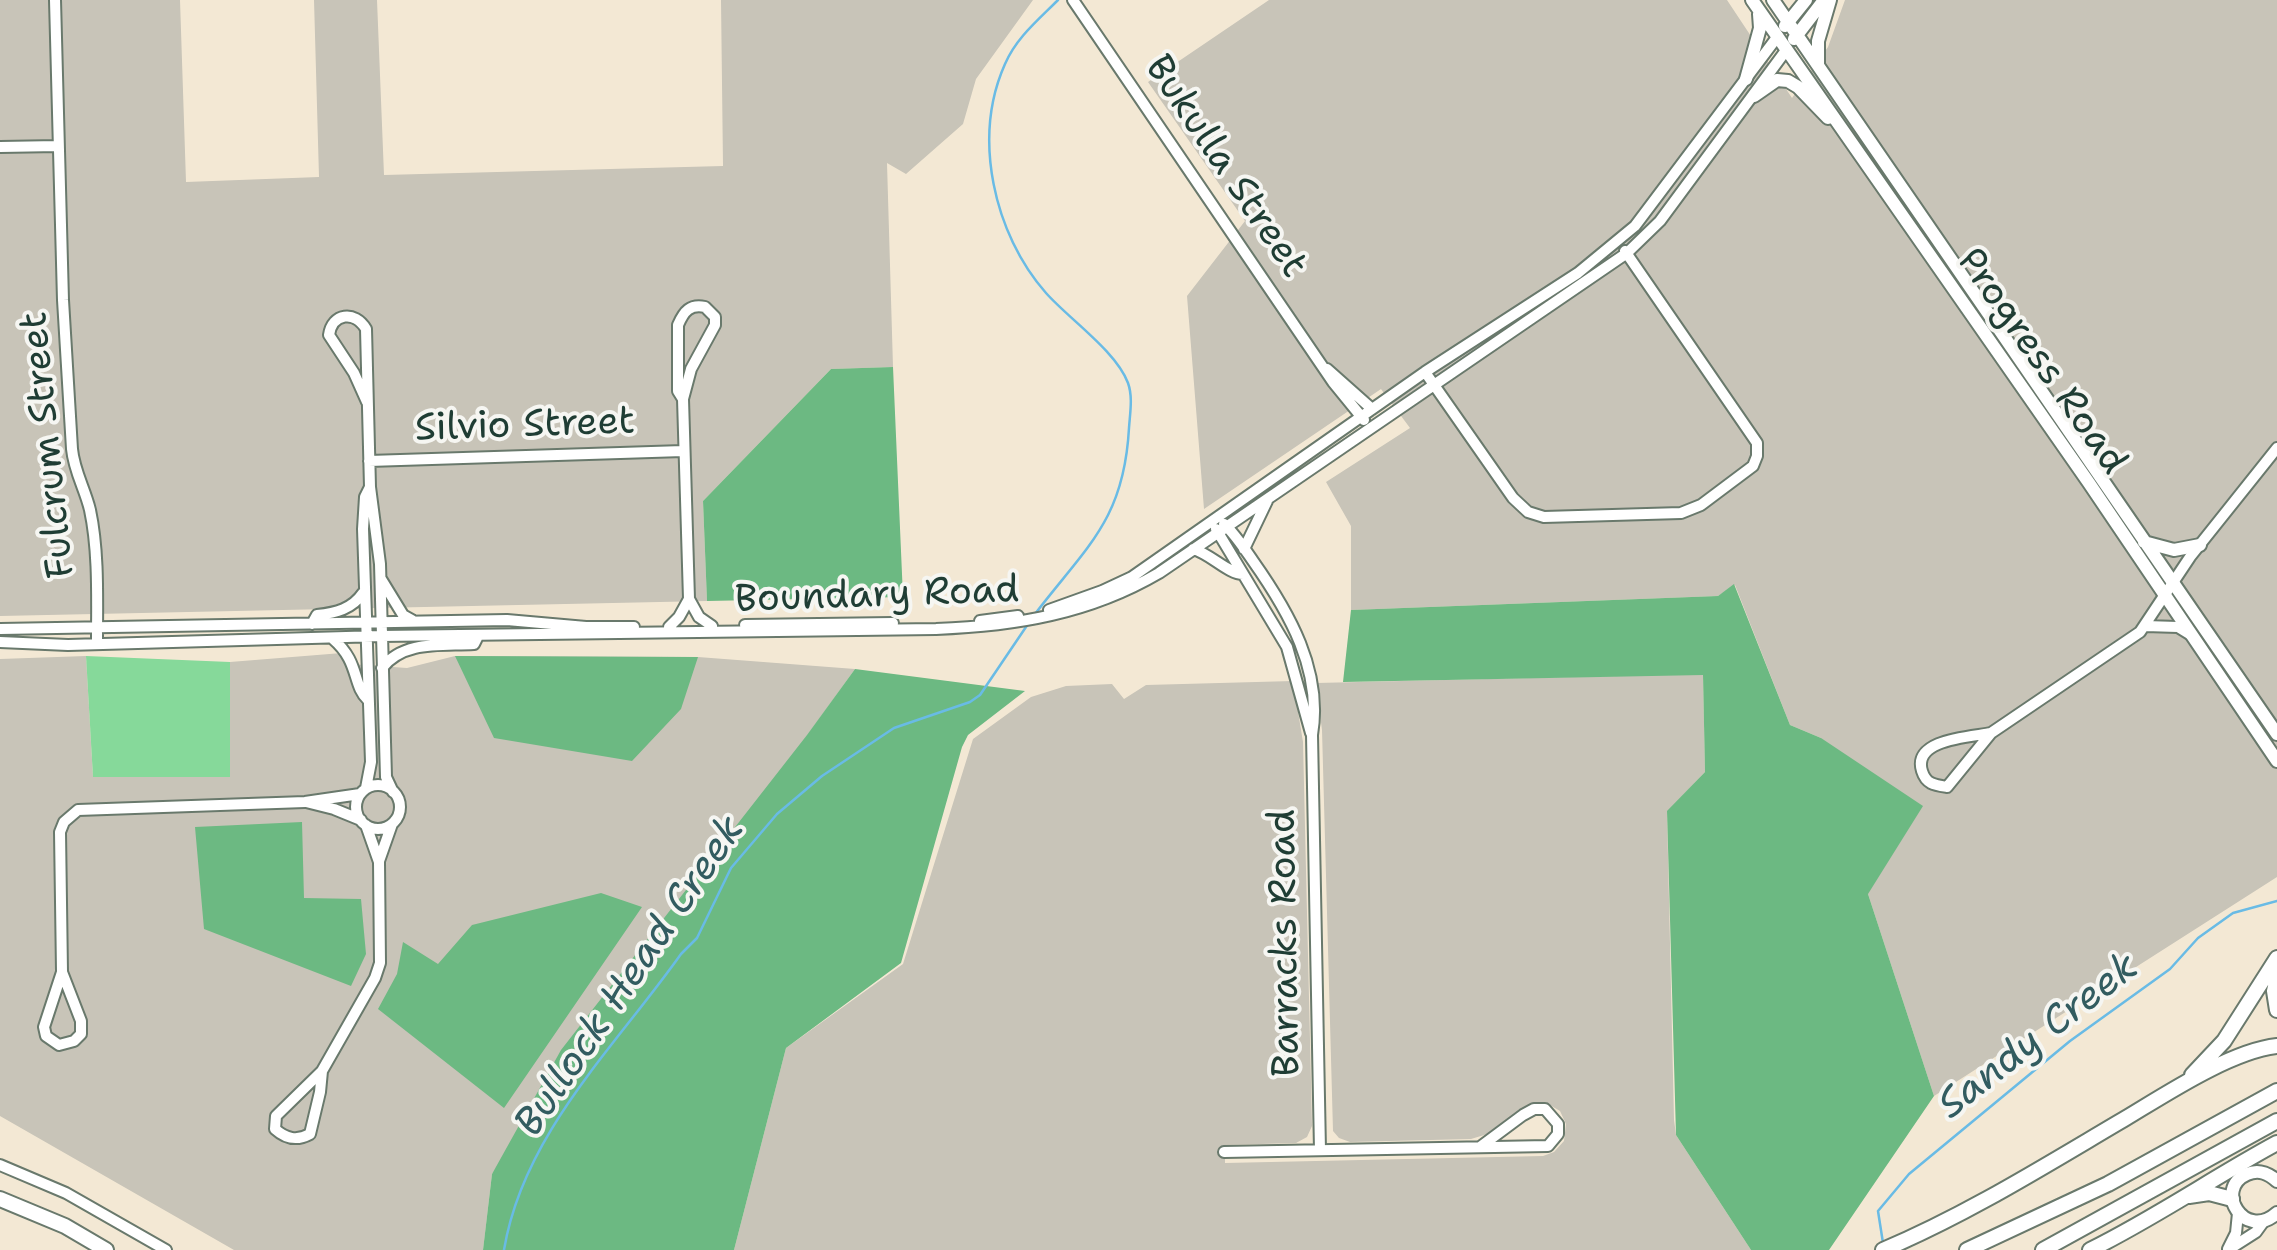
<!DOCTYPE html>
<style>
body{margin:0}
canvas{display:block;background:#f3e8d4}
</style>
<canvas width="2277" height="1250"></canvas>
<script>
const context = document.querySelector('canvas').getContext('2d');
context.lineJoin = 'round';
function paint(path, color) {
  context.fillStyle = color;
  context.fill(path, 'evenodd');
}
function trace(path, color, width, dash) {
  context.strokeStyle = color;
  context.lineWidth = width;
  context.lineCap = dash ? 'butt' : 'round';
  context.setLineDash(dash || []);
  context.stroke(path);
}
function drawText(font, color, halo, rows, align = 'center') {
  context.font = font + ' "Shantell Sans",sans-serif';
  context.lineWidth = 8;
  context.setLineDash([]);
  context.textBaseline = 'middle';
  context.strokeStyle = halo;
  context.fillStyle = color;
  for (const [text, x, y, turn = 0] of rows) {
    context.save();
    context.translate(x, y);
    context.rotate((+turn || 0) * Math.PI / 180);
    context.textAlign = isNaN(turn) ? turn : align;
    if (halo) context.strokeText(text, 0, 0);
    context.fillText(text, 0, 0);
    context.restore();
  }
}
paint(new Path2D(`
 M 0,0 L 180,0 L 186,182 L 319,177 L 314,0 L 377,0 L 384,175 L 723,166 L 721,0 L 1033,0 L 976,79 L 963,124 L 906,174 L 887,163 L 893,367 L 831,369 L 703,501 L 707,601 L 0,616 Z
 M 1269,0 L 1727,0 L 1792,98 L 1828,47 L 1845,0 L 2277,0 L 2277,877 L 1934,1096 L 1868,894 L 1821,738 L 1790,725 L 1735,585 L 1718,596 L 1351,610 L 1351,526 L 1326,482 L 1410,428 L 1381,389 L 1204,509 L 1187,296 L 1245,221 L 1148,82 Z
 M 342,653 L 350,664 L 407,668 L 455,656 L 698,657 L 855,669 L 492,1174 L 483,1250 L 234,1250 L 0,1116 L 0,659 L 86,656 L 93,777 L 230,776 L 230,662 Z
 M 1703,674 L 1705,772 L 1667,812 L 1674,1120 L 1676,1135 L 1751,1250 L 734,1250 L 786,1048 L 903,964 L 973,739 L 1031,697 L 1066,686 L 1112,684 L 1124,699 L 1146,685 L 1293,681 L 1303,742 L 1312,1126 L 1307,1137 L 1296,1143 L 1225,1145 L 1225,1163 L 1543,1156 L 1554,1152 L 1564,1141 L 1566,1124 L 1560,1111 L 1545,1102 L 1528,1105 L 1494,1132 L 1471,1139 L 1350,1142 L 1339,1138 L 1333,1131 L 1322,730 L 1316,683 Z`), '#c8c4b8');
paint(new Path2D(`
 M 86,656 L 230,662 L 230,777 L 93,777 Z`), '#86d99a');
paint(new Path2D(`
 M 893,367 L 903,597 L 707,601 L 703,501 L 831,369 Z
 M 1734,584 L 1790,725 L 1821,738 L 1923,806 L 1868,894 L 1934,1096 L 1829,1250 L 1751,1250 L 1676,1135 L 1667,811 L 1705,772 L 1703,675 L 1343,682 L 1351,610 L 1718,596 Z
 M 455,656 L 698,657 L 681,709 L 632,761 L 494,738 Z
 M 855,669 L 1025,691 L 968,735 L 962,747 L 901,963 L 786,1048 L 734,1250 L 483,1250 L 492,1174 L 561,1050 L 807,735 Z
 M 302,822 L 304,898 L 361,899 L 366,954 L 351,986 L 204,929 L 195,827 Z
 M 601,893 L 642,907 L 504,1108 L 378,1009 L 397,974 L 403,942 L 438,964 L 472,925 Z`), '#6cb982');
trace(new Path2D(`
 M 1035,614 C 1087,546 1124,520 1129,428 C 1130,413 1133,397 1128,383 C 1116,351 1069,319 1046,293 C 994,234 972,138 1005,64 C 1016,38 1038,20 1058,0
 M 1883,1243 L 1878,1211 L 1909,1174 L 2070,1041 L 2170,969 L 2198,938 L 2233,913 L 2277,901
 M 504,1250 C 523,1134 616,1046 681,954 L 697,938 L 731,868 L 777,814 L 822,776 L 894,728 L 970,702 L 980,695 L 1028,624`), '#69bbe5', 2.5);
const minor = new Path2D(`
 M 55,0 L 63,300 L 72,449 C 74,471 85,489 90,510 C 99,552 97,601 97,644
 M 1073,0 L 1333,382 L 1364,420
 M 0,147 L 58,146
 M 1327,369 L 1372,409
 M 1425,372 L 1513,498 L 1528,512 L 1544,517 L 1681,513 L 1701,505 L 1753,466 L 1757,456 L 1757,443 L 1625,251
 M 683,399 L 691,369 L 715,325 L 715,317 L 705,307 C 690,304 684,311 678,325 L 678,391 L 683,399 L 689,599 L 699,617 L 712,626
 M 367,402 L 354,373 L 329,335 C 332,313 355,310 366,329 L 370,487 L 380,564 L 386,777 L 393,792
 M 369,461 L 683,451
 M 1224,524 C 1235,534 1244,548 1253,561 C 1289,612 1323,671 1312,735 L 1320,1150
 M 1216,529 L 1287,647 L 1311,733
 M 1193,549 C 1211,554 1228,574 1243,574
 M 1244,549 L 1267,501
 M 381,579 L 403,615 L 412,620
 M 1049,610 L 1102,591 L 1132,577 L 1425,372 L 1578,273 L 1635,226 L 1778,36
 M 980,621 L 1018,616
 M 312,624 L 317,615 C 336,613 352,609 363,593
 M 745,625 L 893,623
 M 2145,626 L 2178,627 L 2191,635
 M 669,627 L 679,617 L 689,599
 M 0,629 L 507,620 L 586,627 L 634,627
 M 333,639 C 360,662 352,685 368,700
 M 0,642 L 68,645 L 381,636 L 936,629 C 1015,626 1089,614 1159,573 L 1627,253 L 1660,221 L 1787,49
 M 382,668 C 404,640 442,646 474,644 L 478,636
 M 1991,733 C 1971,737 1912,739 1922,771 C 1926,784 1934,785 1947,787 L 1991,733 L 2140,632 L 2190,557 L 2277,448
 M356 807a22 22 0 1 1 44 0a22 22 0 1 1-44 0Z
 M 366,788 L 371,762 L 363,529 L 365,497 L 370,487
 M 306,802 L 334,809 L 361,820
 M 379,861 L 392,824
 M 62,972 L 81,1021 L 81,1034 L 74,1041 L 59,1045 L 46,1036 L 44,1027 L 62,972 L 60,832 L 64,822 L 78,810 L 305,802 L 360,794
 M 322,1071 L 320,1092 L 310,1134 C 297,1141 286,1139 275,1129 L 276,1116 L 322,1071 L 375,978 L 380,963 L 379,862 L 366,825
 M 1224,1152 L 1548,1146 L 1558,1134 L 1558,1124 L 1545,1109 L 1534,1109 L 1523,1115 L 1480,1147
 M 0,1165 L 66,1193 L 166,1250
 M 2228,1249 L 2236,1233 L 2238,1213
 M 2228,1250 L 2256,1232 L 2264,1221`);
const major = new Path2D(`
 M 1752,0 L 2089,483 L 2277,761
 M 1773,0 L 2277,734
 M 1785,26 L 1806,0
 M 1794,39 L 1824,0
 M 1818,64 L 1818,41 L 1830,0
 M 1746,79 L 1760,28 L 1759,14
 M 1754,96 L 1777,80 L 1788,81 L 1798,87 L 1828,118
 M 2144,542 L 2174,550 L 2200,545
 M 2277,1181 C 2268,1173 2259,1169 2247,1174 C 2213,1189 2244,1242 2277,1213`);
const highway = new Path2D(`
 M 2277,978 L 2274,991 L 2277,1010
 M 2192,1075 L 2224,1041 L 2277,958
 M 2189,1196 L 2209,1193 L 2232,1199
 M 0,1199 L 65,1226 L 106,1250
 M 1883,1250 C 1968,1214 2046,1165 2126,1118 C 2166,1094 2231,1051 2277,1046
 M 1967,1250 L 2108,1184 L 2277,1091
 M 2043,1250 L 2277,1121
 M 2090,1250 C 2155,1218 2214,1177 2277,1143`);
trace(minor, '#69796c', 14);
trace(major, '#69796c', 16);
trace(highway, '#69796c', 18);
trace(minor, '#fff', 10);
trace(major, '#fff', 12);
trace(highway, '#fff', 14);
drawText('38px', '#1f3d34', '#f6f6f2', [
 ["Bukulla Street",1225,167,56],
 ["Progress Road",2041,362,55],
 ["Silvio Street",525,426,-2],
 ["Fulcrum Street",49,445,-96],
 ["Boundary Road",877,596,-2],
 ["Barracks Road",1286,943,-91]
]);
drawText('italic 40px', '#325c60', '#f6f6f2', [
 ["Bullock Head Creek",631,977,-56],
 ["Sandy Creek",2039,1037,-38]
]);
</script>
